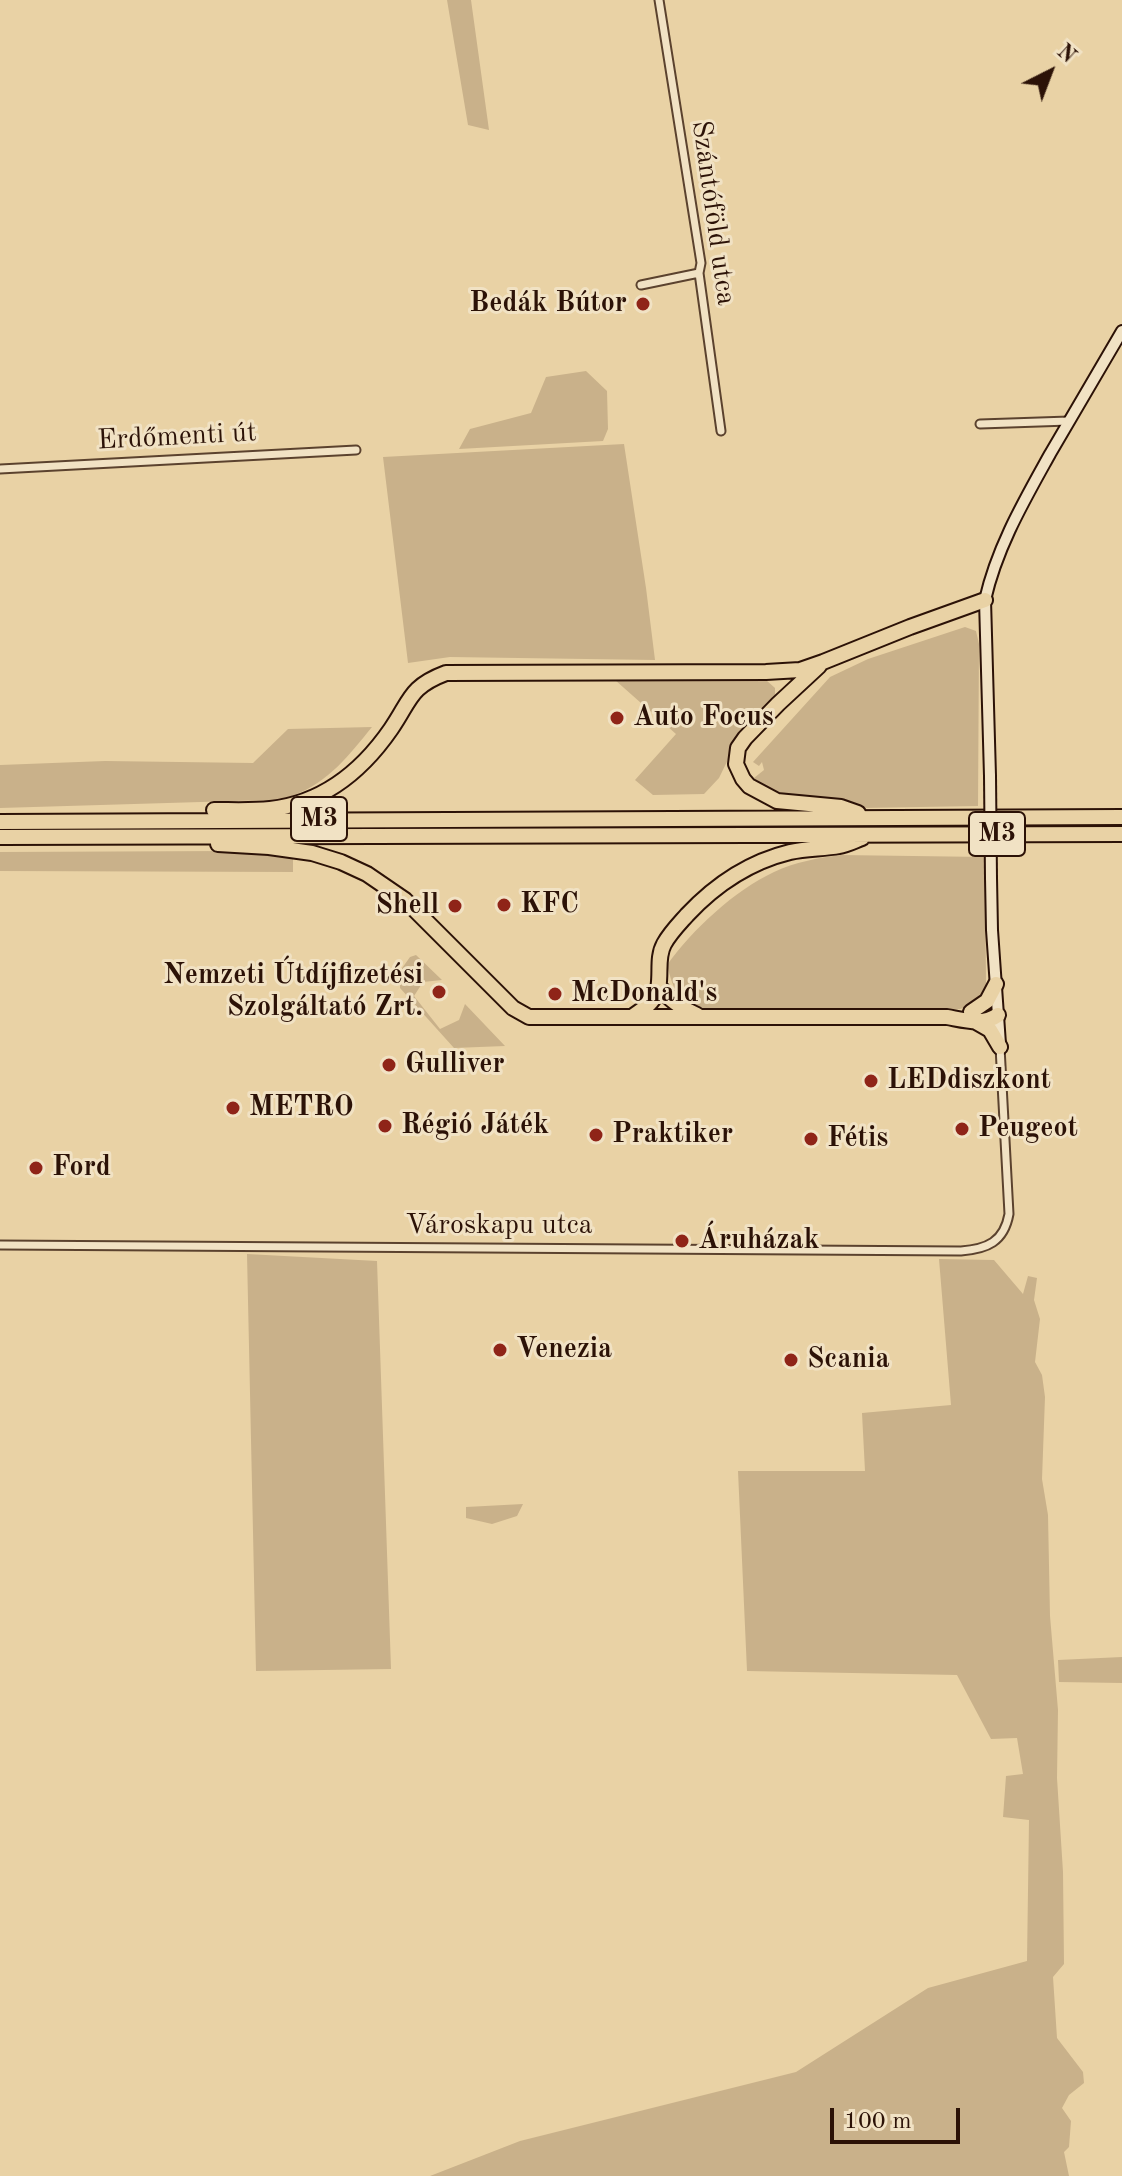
<!DOCTYPE html>
<meta charset="utf-8">
<style>
body{margin:0}
#map{position:relative;width:1122px;height:2176px;overflow:hidden;background:#e9d2a5;font-family:"Old Standard TT",serif}
canvas{display:block}
.north{position:absolute;left:1010px;top:32px;width:80px;height:80px;-webkit-text-stroke:6px #f1e2c4;paint-order:stroke;rotate:42deg;font-size:22px;font-weight:700;line-height:32px;text-align:center;color:#2c1207}
.north::after{content:'';display:block;margin:auto;width:28px;height:36px;background:#2c1207;clip-path:polygon(50% 0,100% 100%,50% 72%,0 100%)}
.scale{position:absolute;left:830px;top:2108px;width:130px;height:36px;box-sizing:border-box;border:4px solid #2c1207;border-top:0;padding-left:10px;font-size:24px;line-height:28px;white-space:nowrap;color:#2c1207;-webkit-text-stroke:6px #f1e2c4;paint-order:stroke}
</style>
<div id="map">
<canvas width="1122" height="2176"></canvas>
<div class="north">N</div>
<div class="scale">100 m</div>
</div>
<script>
const context = document.querySelector('canvas').getContext('2d');
context.lineJoin = 'round';
function paint(path, color) {
  context.fillStyle = color;
  context.fill(path, 'evenodd');
}
function trace(path, color, width, dash) {
  context.strokeStyle = color;
  context.lineWidth = width;
  context.lineCap = dash ? 'butt' : 'round';
  context.setLineDash(dash || []);
  context.stroke(path);
}
function drawText(font, color, halo, rows, align = 'center') {
  context.font = font + ' "Old Standard TT",serif';
  context.lineWidth = 6;
  context.setLineDash([]);
  context.textBaseline = 'middle';
  context.strokeStyle = halo;
  context.fillStyle = color;
  for (const [text, x, y, turn = 0] of rows) {
    context.save();
    context.translate(x, y);
    context.rotate((+turn || 0) * Math.PI / 180);
    context.textAlign = isNaN(turn) ? turn : align;
    if (halo) context.strokeText(text, 0, 0);
    context.fillText(text, 0, 0);
    context.restore();
  }
}
paint(new Path2D(`
 M 447,0 L 471,0 L 489,130 L 468,125 Z
 M 586,371 L 607,391 L 608,429 L 603,441 L 459,449 L 470,429 L 531,413 L 546,377 Z
 M 624,444 L 646,588 L 655,660 L 450,657 L 408,663 L 383,457 Z
 M 965,627 L 976,631 L 979,644 L 978,806 L 861,808 L 792,796 L 767,788 L 754,778 L 764,770 L 762,762 L 759,766 L 753,762 L 830,677 L 868,659 Z
 M 615,680 L 766,680 L 775,688 L 775,702 L 739,737 L 719,778 L 704,794 L 653,795 L 635,780 L 676,734 Z
 M 372,727 C 350,754 328,783 294,795 C 286,798 277,799 268,800 L 0,808 L 0,765 L 105,761 L 253,763 L 288,729 Z
 M 228,851 L 293,856 L 293,872 L 0,871 L 0,852 Z
 M 840,855 L 985,857 L 986,985 L 984,994 L 974,1005 L 960,1009 L 914,1012 L 706,1012 C 678,1002 674,992 667,965 C 692,930 735,890 774,872 C 795,862 818,858 840,855 Z
 M 416,955 L 442,980 L 423,982 L 414,996 L 440,1029 L 459,1020 L 465,1004 L 505,1046 L 454,1048 L 400,988 L 400,971 L 410,957 Z
 M 247,1254 L 377,1261 L 391,1669 L 256,1671 Z
 M 939,1259 L 994,1260 L 1023,1294 L 1028,1276 L 1037,1278 L 1034,1300 L 1040,1319 L 1035,1362 L 1042,1375 L 1045,1397 L 1042,1479 L 1048,1515 L 1050,1616 L 1058,1710 L 1057,1778 L 1063,1872 L 1064,1964 L 1053,1977 L 1057,2038 L 1083,2072 L 1084,2083 L 1069,2095 L 1062,2108 L 1071,2121 L 1069,2147 L 1064,2152 L 1069,2176 L 430,2176 L 520,2141 L 796,2072 L 928,1988 L 1027,1961 L 1029,1820 L 1003,1817 L 1006,1776 L 1023,1774 L 1017,1738 L 991,1739 L 957,1675 L 747,1671 L 738,1471 L 865,1471 L 862,1413 L 951,1405 Z
 M 523,1504 L 517,1516 L 492,1524 L 466,1518 L 466,1507 Z
 M 1122,1657 L 1122,1683 L 1059,1682 L 1058,1660 Z`), '#c9b18a');
const street = new Path2D(`
 M 659,0 L 701,263 L 699,273 L 721,431
 M 641,285 L 699,273
 M 980,424 L 1069,421
 M 0,469 L 356,450
 M 0,1245 L 961,1251 C 987,1249 1004,1242 1009,1214 L 1000,1047`);
const secondary = new Path2D(`
 M 990,776 L 985,600 C 997,547 1024,501 1050,454 C 1074,413 1098,372 1122,331
 M 991,878 L 992,930 L 1000,1044`);
const highway = new Path2D(`
 M 819,666 L 778,704 L 745,738 L 738,748 L 736,764 L 743,779 L 749,786 L 777,801 L 841,807 L 858,813
 M 214,810 C 232,810 252,811 270,809 C 323,803 362,771 391,729 C 411,700 409,687 446,673 L 766,672 L 800,670 L 823,662 L 910,627 L 985,600
 M 0,822 L 1122,817
 M 0,837 L 1122,834
 M 218,844 L 269,847 L 312,853 L 341,862 L 367,874 L 405,900 L 513,1008 L 529,1017 L 947,1017 C 964,1020 983,1026 998,1015
 M 659,986 C 668,999 683,1009 697,1015
 M 971,1012 L 987,1001 L 996,984
 M 632,1017 C 638,1012 646,1008 651,1002 C 666,986 654,962 664,944 C 670,933 679,924 687,915 C 716,884 749,862 790,852 C 806,848 823,849 839,846 C 847,845 854,841 862,838
 M 976,1022 L 990,1030 L 1000,1047`);
trace(street, '#5b422e', 11);
trace(secondary, '#2c1207', 14);
trace(highway, '#2c1207', 18);
trace(street, '#f1e2c4', 7);
trace(secondary, '#f1e2c4', 10);
trace(highway, '#e9d2a5', 14);
const secondaryBridge = new Path2D(`
 M 990,776 L 991,878`);
trace(secondaryBridge, '#2c1207', 14, []);
trace(secondaryBridge, '#f1e2c4', 10);
for (const [x, y, r, color] of [
 [643,304,8,"#8f2418"],
 [617,718,8,"#8f2418"],
 [504,905,8,"#8f2418"],
 [455,906,8,"#8f2418"],
 [439,992,8,"#8f2418"],
 [555,994,8,"#8f2418"],
 [389,1065,8,"#8f2418"],
 [871,1081,8,"#8f2418"],
 [233,1108,8,"#8f2418"],
 [385,1126,8,"#8f2418"],
 [962,1129,8,"#8f2418"],
 [596,1135,8,"#8f2418"],
 [811,1139,8,"#8f2418"],
 [36,1168,8,"#8f2418"],
 [682,1241,8,"#8f2418"],
 [500,1350,8,"#8f2418"],
 [791,1360,8,"#8f2418"]
]) {
  const dot = new Path2D();
  dot.arc(x, y, r, 0, 2 * Math.PI);
  context.fillStyle = color;
  context.fill(dot);
  trace(dot, '#f1e2c4', 3);
}
for (const [x, y, w] of [
 [319,819,56],
 [997,834,56]
]) {
  const box = new Path2D();
  box.roundRect(x - w / 2, y - 22, w, 44, 6);
  context.fillStyle = '#f1e2c4';
  context.fill(box);
  trace(box, '#2c1207', 2);
}
drawText('bold 26px', '#2c1207', null, [
 ["M3",319,819],
 ["M3",997,834]
]);
drawText('28px', '#2c1207', '#f1e2c4', [
 ["Szántóföld utca",713,213,82],
 ["Erdőmenti út",177,437,-3],
 ["Városkapu utca",499,1226]
]);
drawText('bold 28px', '#2c1207', '#f1e2c4', [
 ["Bedák Bútor",627,304,"right"],
 ["Auto Focus",633,718],
 ["KFC",520,905],
 ["Shell",439,906,"right"],
 ["Nemzeti Útdíjfizetési",423,976,"right"],
 ["Szolgáltató Zrt.",423,1008,"right"],
 ["McDonald's",571,994],
 ["Gulliver",405,1065],
 ["LEDdiszkont",887,1081],
 ["METRO",249,1108],
 ["Régió Játék",401,1126],
 ["Peugeot",978,1129],
 ["Praktiker",612,1135],
 ["Fétis",827,1139],
 ["Ford",52,1168],
 ["Áruházak",698,1241],
 ["Venezia",516,1350],
 ["Scania",807,1360]
], 'left');
</script>
